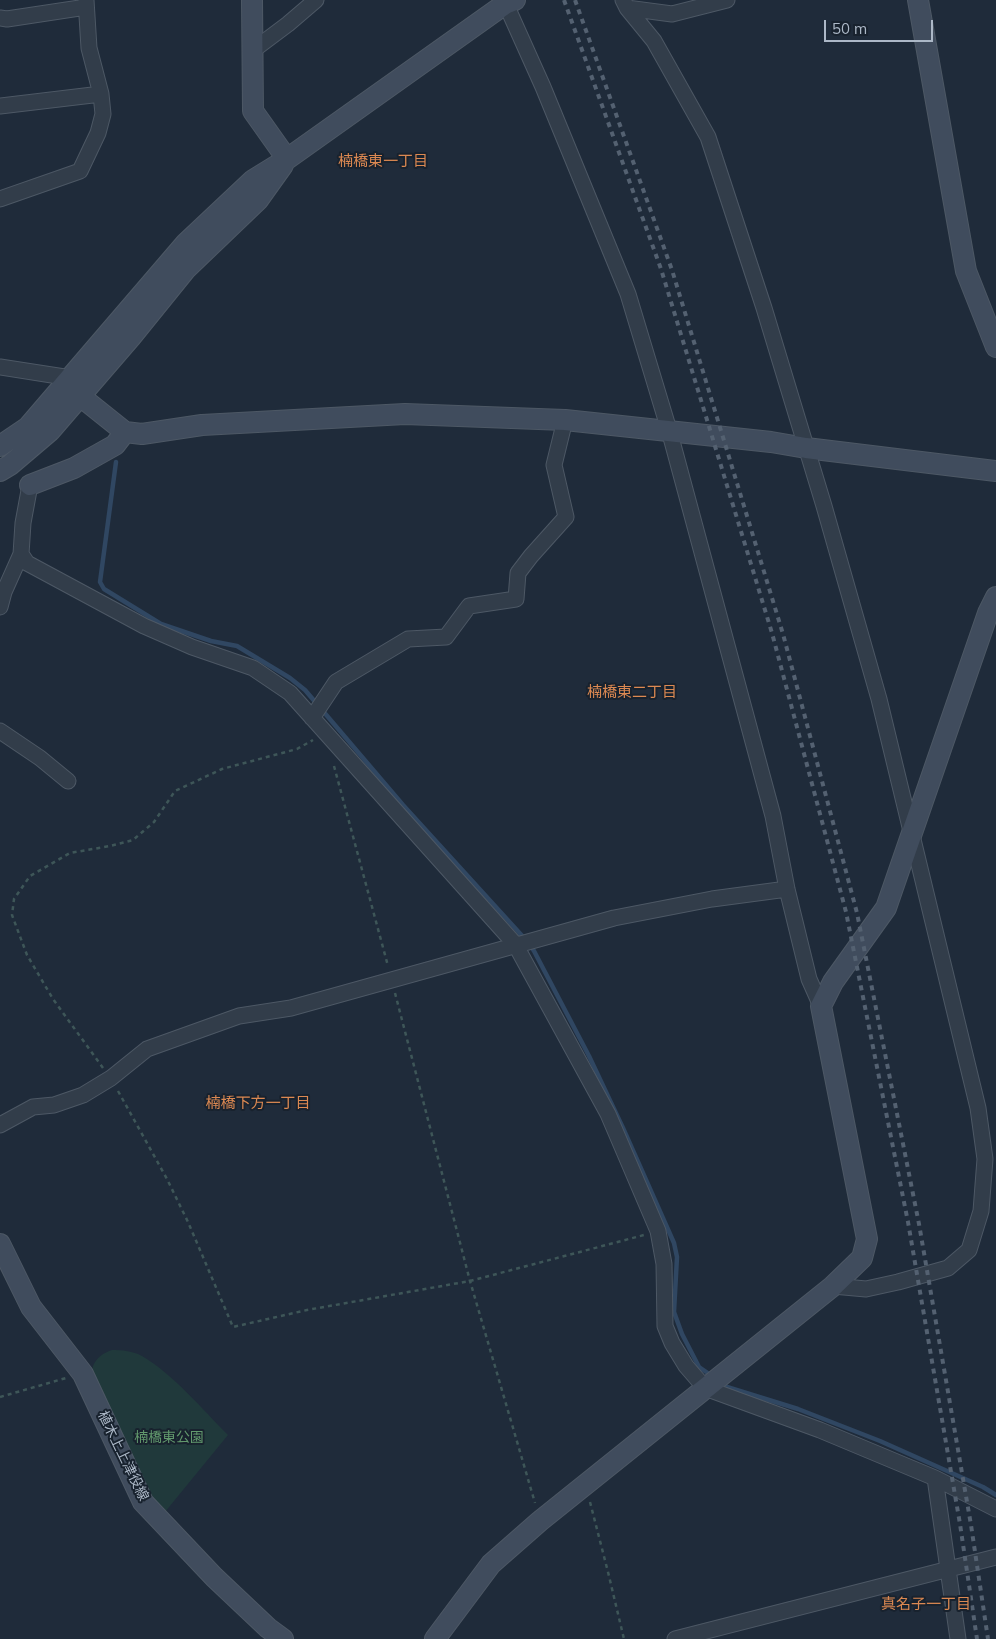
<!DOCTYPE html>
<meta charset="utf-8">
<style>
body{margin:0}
#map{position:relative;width:996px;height:1639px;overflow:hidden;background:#1f2b3a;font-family:Mulish,sans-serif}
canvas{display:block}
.scale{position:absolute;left:824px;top:20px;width:109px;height:22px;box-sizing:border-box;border:2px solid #acb8c7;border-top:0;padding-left:6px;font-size:15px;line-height:18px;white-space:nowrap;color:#acb8c7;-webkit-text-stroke:4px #18222e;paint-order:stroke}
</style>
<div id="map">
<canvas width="996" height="1639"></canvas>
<div class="scale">50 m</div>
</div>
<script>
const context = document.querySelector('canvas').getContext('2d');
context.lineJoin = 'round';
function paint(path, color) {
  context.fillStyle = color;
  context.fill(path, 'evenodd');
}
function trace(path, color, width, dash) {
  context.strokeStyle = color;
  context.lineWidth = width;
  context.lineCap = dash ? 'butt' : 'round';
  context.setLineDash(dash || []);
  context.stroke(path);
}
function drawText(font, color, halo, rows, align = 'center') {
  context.font = font + ' Mulish,"Noto Sans JP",sans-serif';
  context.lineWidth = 4;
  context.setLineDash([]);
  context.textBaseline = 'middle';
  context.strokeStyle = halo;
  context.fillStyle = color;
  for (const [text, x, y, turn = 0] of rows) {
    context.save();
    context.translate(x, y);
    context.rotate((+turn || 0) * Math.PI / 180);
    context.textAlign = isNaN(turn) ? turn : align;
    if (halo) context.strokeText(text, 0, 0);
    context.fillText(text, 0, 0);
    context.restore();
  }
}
paint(new Path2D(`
 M 112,1350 C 122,1350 133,1351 142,1356 C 174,1375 202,1409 228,1435 L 165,1512 L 146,1489 L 92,1376 C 91,1362 100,1354 112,1350 Z`), '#20393b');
trace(new Path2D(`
 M 116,462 L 100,582 L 104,589 L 161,624 L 211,641 L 237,646 L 290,678 L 305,690 L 403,805 L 525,939
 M 530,945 L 534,951 L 589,1056 L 623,1128 L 674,1243 L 677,1257 L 674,1312 L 682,1334 L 699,1367 L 712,1376
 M 722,1383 L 727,1387 L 798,1409 L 880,1441 L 983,1487 L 996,1495`), '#304762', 4.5);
const street = new Path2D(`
 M 504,0 L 543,87 L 628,294 L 669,430 L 773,816 L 787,889 L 809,979 L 821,1006
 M 623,0 L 627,8 L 654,41 L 708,137 L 764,308 L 824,506 L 879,699 L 978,1108 L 985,1159 L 981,1211 L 969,1250 L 948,1268 L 898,1282 L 866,1289 L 833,1286
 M 627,8 L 672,14 L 727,0
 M 0,18 L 7,19 L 86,7
 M 252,51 L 288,24 L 316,0
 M 0,106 L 101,94
 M 0,199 L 80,171 L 98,133 L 103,114 L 101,94 L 89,48 L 86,0
 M 0,367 L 71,378 L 74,384
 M 30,485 L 23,523 L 21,554 L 27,563 L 144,626 L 192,647 L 253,668 L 290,693 L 515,944 L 608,1114 L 658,1231 L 664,1264 L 665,1326 L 672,1343 L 686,1366 L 705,1388 L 820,1430 L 935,1478 L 996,1509
 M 0,607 L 4,592 L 21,554
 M 312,718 L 336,682 L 408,639 L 446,637 L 469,606 L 516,599 L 518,573 L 531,556 L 566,517 L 554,465 L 565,420
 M 0,731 L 40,758 L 68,781
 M 0,1125 L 33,1107 L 54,1105 L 83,1095 L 111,1078 L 147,1049 L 239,1016 L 291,1008 L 614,918 L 712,899 L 787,889
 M 935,1478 L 958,1639
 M 675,1639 L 996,1557`);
const secondary = new Path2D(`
 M 252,0 L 253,111 L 287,159
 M 918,0 L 966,271 L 996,347
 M 80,396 L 125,432
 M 0,446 L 28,427 L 186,243 L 253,180 L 287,159 L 505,4 L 515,0
 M 0,471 L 10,465 L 50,431 L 131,337 L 186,269 L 258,200 L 283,165
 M 30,485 L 74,468 L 115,445 L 125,432 L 142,434 L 202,425 L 405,414 L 565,420 L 771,442 L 806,448 L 996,471
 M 0,1244 L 31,1307 L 83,1374 L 143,1502 L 214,1577 L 268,1628 L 283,1639
 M 435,1639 L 491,1564 L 540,1521 L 833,1286 L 862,1258 L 867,1239 L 821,1006 L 833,982 L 886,908 L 988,613 L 996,597`);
trace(street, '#4d5865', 17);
trace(secondary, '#4d5865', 22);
trace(new Path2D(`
 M 334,766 L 388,966
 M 395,993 L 470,1281 L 535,1503
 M 103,1068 L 53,999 L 27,955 L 12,915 L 14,899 L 30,876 L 70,853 L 110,846 L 133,840 L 154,822 L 175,791 L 222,769 L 297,749 L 313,740
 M 118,1091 L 167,1179 L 188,1222 L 233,1327 L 307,1310 L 470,1281 L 644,1235
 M 0,1397 L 66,1378
 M 590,1502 L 608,1572 L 624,1639`), '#3e5658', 2.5, [4, 4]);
trace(street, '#323d4a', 15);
trace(secondary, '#404c5d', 20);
trace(new Path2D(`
 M 564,0 L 661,269 L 772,633 L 846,912 L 908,1222 L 960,1524 L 977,1639
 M 575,0 L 672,270 L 783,634 L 857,913 L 919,1224 L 971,1525 L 988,1639`), '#546171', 4, [5, 5]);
drawText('14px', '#62996d', '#18222e', [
 ["楠橋東公園",169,1438]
]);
drawText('14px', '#acb8c7', '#18222e', [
 ["植木上上津役線",123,1456,64]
]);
drawText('15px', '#dc8952', '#18222e', [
 ["楠橋東一丁目",383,161],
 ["楠橋東二丁目",632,692],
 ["楠橋下方一丁目",258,1103],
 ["真名子一丁目",926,1604]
]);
</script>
